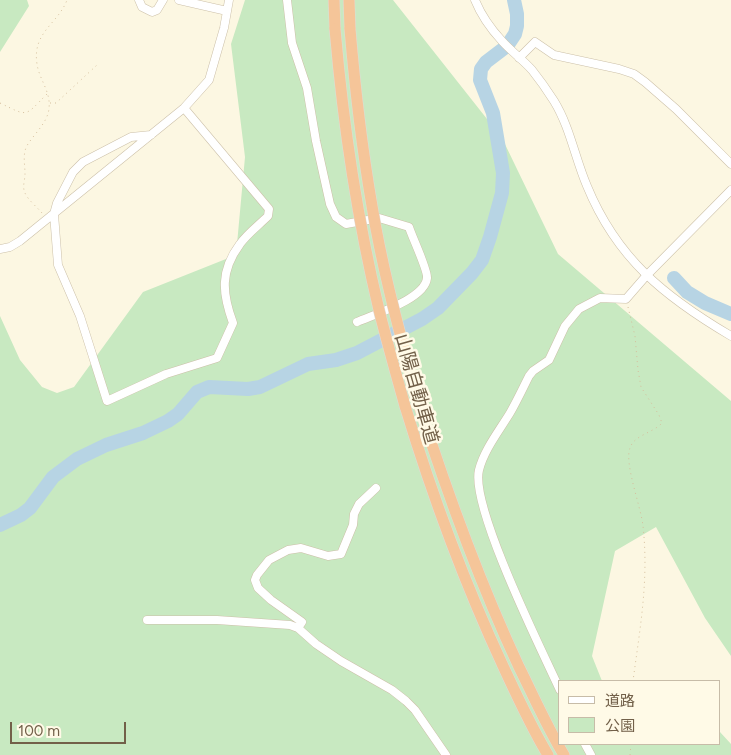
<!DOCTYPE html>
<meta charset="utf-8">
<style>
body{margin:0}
#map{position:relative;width:731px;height:755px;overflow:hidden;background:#fcf7e2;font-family:Figtree,"Noto Sans JP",sans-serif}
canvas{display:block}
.legend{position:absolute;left:558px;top:680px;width:162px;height:65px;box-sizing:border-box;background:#fffae7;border:1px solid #c7bca8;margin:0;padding:6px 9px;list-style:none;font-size:15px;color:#726049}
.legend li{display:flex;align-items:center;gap:10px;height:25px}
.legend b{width:25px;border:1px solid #c7bca8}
.scale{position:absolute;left:10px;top:722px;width:116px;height:22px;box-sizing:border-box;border:2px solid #726049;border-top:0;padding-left:6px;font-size:15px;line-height:18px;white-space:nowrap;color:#726049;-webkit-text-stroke:4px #fffae7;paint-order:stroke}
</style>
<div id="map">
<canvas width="731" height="755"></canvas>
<ul class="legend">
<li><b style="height:6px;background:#fff"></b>道路</li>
<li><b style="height:14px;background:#c8e9c1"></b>公園</li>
</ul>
<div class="scale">100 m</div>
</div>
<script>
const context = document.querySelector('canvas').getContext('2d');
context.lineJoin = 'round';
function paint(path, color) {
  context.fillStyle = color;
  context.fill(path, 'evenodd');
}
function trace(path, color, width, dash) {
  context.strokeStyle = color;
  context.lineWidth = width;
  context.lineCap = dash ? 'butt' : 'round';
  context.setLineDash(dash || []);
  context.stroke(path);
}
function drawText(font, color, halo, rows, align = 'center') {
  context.font = font + ' Figtree,"Noto Sans JP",sans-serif';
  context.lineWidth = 5;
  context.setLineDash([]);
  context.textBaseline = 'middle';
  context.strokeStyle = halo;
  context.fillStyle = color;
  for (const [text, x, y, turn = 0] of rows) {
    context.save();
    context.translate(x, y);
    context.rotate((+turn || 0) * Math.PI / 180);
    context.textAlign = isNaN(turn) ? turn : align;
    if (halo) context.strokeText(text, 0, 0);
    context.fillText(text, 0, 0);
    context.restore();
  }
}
paint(new Path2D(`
 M 0,0 L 27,0 L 29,6 L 0,52 Z
 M 245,0 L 393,0 L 502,138 L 558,254 L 731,401 L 731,656 L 705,618 L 656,527 L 615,551 L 592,656 L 602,681 L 560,681 L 560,744 L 720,744 L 720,732 L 731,744 L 731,755 L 0,755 L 0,316 L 20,360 L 42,387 L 57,393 L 74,387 L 143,292 L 236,255 L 245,157 L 231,44 Z`), '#c8e9c1');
trace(new Path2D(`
 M 674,278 L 687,292 L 705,303 L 731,314
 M 0,525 L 21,515 L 30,508 L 53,477 L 77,459 L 106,445 L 143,433 L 168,421 L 178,414 L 197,392 L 209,387 L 248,389 L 260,387 L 308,364 L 336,360 L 357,353 L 422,319 L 438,308 L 472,273 L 482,260 L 490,237 L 502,193 L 503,173 L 493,113 L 480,80 L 481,69 L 486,62 L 507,46 L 515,34 L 517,26 L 517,14 L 514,0`), '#b7d4e4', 14);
const minor = new Path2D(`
 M 139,0 L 142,7 L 152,12 L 157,10 L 163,0
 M 179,0 L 227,11
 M 287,0 L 292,43 L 307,88 L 316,141 L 330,204 L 336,217 L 346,224 L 379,218 L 409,227 C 412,237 428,270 427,278 C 425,299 375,314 357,322
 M 475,0 C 481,15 491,29 502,41 C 511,51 523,60 532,70 C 540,80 547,90 554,101 C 570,127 575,158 587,186 C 617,259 665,297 731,336
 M 519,58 L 535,42 L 554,55 L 619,69 L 634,74 L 645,82 L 676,109 L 731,164
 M 151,135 L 131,137 L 83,162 L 73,172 L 57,203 L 54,214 L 58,265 L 80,316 L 107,401 L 166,374 L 217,358 L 233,323 C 222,293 220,271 240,244 C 247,234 259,225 268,216 L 269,209 L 184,108
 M 0,249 L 10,247 L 20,241 L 184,108 L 209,80 L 224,28 L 229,0
 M 147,620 L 217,620 L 290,625 L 298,628 L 316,644 L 341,661 L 392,690 L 406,701 L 415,710 L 446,755
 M 298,628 L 302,622 L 271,600 L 258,588 L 255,580 L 257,575 L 269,560 L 288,550 L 301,548 L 328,556 L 341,554 L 353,525 L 354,514 L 359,504 L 376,488
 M 560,690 C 542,651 470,506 479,470 C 484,450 499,431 510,413 C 517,401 523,388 529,376 L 533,371 L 549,360 L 565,326 L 579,309 L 600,298 L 626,299 L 646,276 L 731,190
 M 585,744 L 591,755`);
const highway = new Path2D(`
 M 334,0 L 335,29
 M 349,0 L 350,29
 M 418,402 C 447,493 479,581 519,667 C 534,697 547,727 564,755
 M 405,406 C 432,495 464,582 503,666 C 517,696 531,727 548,755`);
trace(minor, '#ccc0a9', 9);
trace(highway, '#e0dcd7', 12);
trace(new Path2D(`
 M 0,103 C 29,117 24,117 47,94
 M 50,103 L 56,103 L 97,65
 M 42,213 C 37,207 28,200 25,193 C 22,187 25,180 25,174 C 25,164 22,153 28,144 C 35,133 48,122 49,108 C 51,92 39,79 37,64 C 32,32 58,24 67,0
 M 628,307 L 635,336 L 638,370 L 641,387 L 659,415 L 662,423 C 653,433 634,435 630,448 C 624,463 641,507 643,526 C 649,580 640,628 633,681
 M 630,755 L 631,744`), '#d5bf9d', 1, [1, 4]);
trace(minor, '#fff', 8);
trace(highway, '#f5c599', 11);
const highwayBridge = new Path2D(`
 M 335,29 C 343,123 357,218 379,310 C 387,342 396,374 405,406
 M 350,29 C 355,89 362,148 372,206 C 383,273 401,337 418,402`);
trace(highwayBridge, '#e0dcd7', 12, []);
trace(highwayBridge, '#f5c599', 11);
drawText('19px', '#726049', '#fffae7', [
 ["山陽自動車道",416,389,74]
]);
</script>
